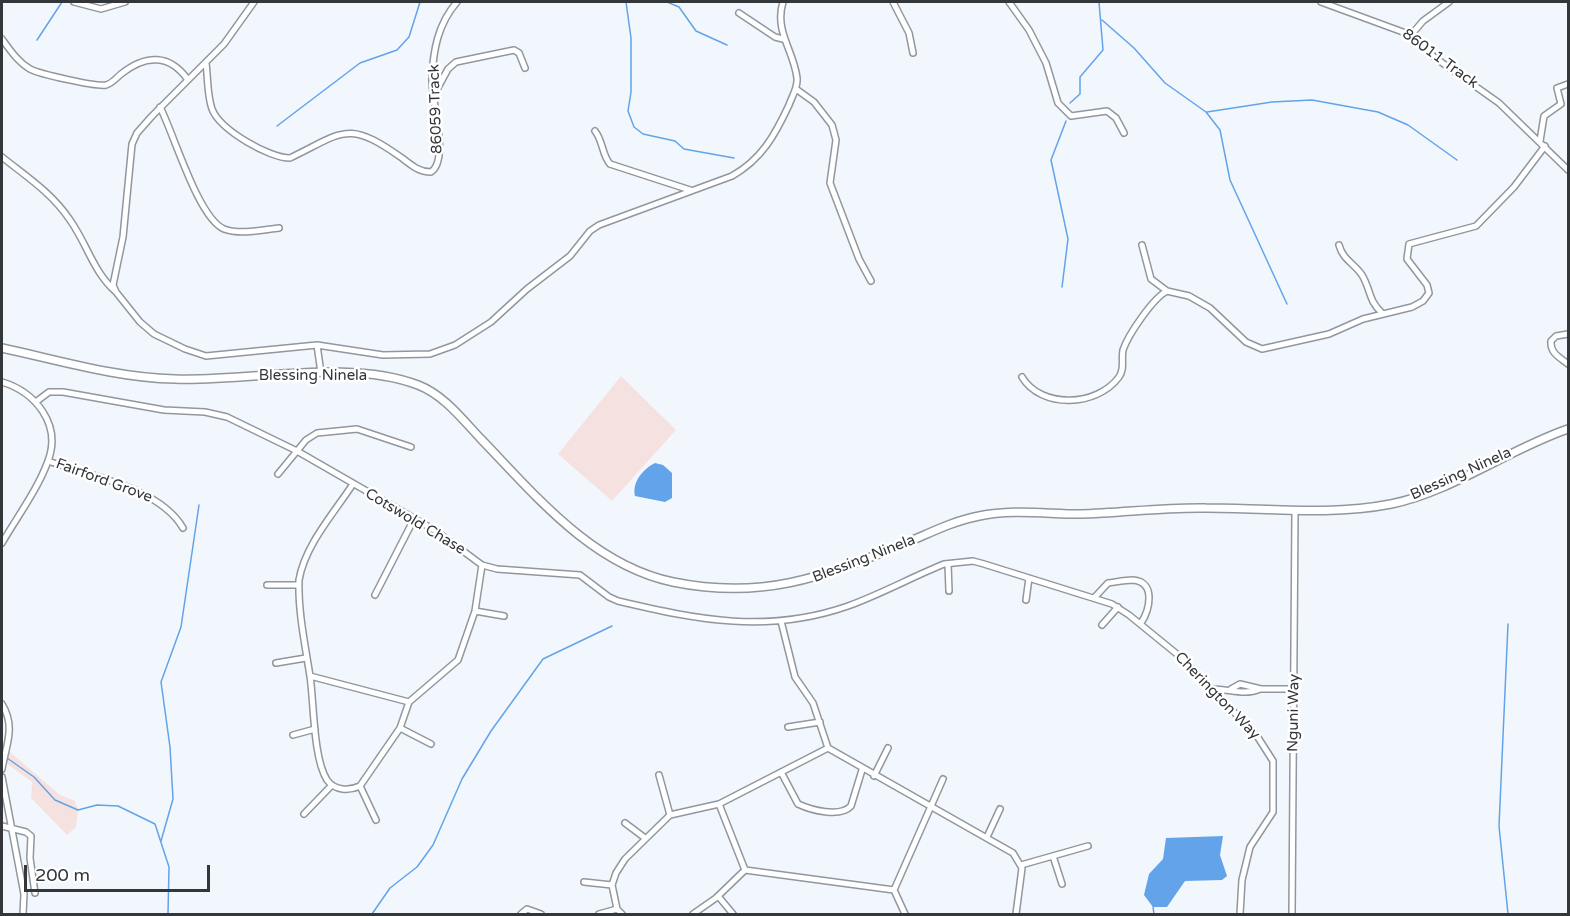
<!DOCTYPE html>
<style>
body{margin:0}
#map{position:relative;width:1570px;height:916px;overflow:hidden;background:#f2f7fe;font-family:"Varela Round",sans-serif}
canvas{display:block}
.frame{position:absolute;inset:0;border:3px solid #34373a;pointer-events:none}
.scale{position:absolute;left:24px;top:865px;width:186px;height:27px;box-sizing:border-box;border:3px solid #34373a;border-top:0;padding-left:8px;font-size:18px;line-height:21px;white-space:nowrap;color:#34373a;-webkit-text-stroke:4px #fff;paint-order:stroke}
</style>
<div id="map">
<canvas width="1570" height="916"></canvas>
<div class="frame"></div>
<div class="scale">200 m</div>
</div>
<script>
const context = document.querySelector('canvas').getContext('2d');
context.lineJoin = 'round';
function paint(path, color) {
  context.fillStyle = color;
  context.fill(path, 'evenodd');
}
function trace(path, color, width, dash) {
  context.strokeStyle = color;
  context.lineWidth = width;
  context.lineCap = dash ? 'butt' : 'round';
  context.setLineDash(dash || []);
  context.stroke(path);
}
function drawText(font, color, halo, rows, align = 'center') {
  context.font = font + ' "Varela Round",sans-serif';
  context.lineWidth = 5;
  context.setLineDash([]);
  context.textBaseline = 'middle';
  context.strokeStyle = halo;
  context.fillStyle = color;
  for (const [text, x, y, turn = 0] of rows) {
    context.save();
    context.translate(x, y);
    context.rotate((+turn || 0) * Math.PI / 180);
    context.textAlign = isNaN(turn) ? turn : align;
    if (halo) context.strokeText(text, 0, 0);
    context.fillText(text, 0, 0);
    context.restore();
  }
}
paint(new Path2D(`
 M 621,376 L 676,430 L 612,501 L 558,454 Z
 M 2,745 L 60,795 L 75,801 L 78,810 L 76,827 L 67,835 L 31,798 L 32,782 L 2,760 Z`), '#f5e2e0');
paint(new Path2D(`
 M 655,463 L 663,465 L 672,473 L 672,498 L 665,502 L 635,496 C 632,482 643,469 655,463 Z
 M 1223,836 L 1220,855 L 1227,876 L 1222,880 L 1185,881 L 1167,907 L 1153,907 L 1144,895 L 1149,874 L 1163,859 L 1166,838 Z`), '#62a3e9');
trace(new Path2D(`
 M 626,2 L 631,38 L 631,92 L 628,111 L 634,127 L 643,134 L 675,141 L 684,149 L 734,158
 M 667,2 L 679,7 L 696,31 L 727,45
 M 1567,2 L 1568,4
 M 1102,20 L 1134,48 L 1165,83 L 1206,112 L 1220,130 L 1230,180 L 1287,304
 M 37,40 L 62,2
 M 1070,103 L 1080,94 L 1080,77 L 1103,50 L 1099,2
 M 1207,112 L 1272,102 L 1312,100 L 1378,112 L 1408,125 L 1457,160
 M 277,126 L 360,63 L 397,50 L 409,37 L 420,2
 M 1062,287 L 1068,239 L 1051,160 L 1066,121
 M 7,758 L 34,777 L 55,800 L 78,810 L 97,805 L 118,806 L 155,824 L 169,867 L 168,914
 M 161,841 L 173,799 L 170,747 L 161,682 L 181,627 L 199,505
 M 1153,907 L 1154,914
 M 372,914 L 390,888 L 417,867 L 433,845 L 462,779 L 491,731 L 543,659 L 612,626
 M 1508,914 L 1499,826 L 1508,624`), '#62a3e9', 1.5);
const street = new Path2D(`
 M 74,2 L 101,9 L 125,2
 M 254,2 L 224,44 L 152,116 L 137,133 L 132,144 L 123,237 L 113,285 L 116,292 L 140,322 L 154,334 L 185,349 L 206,356 L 317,345 L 383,355 L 430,354 L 455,345 L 491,322 L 527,289 L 570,256 L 590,231 L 599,225 L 732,176 C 762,159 775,135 789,105 C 792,96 798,88 797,78 C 794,51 774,31 783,2
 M 893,2 L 909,33 L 913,53
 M 1009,2 L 1029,30 L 1046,63 L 1058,103 L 1071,116 L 1107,111 L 1116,118 L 1124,133
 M 1321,2 L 1411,35 L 1434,57 L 1499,103 L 1568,170
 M 739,13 L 775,37 L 783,39
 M 1411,35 L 1423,21 L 1449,2
 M 2,39 C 10,50 18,62 30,69 C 39,74 97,87 106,85 C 113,83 116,78 121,74 C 146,54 170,54 188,80
 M 206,63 C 208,78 207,95 212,109 C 220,130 269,158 290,158 C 344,132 347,119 402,158 C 411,165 419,172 431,172 C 450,159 431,100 432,79 C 433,50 438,24 457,2
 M 796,89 L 814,102 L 832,125 L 836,140 L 830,183 L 859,259 L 871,281
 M 435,93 L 448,69 L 456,62 L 514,50 L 519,53 L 525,68
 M 160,107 C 174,134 198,218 224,229 C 240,235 262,230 279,228
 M 595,131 C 603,141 602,155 610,164 L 690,190
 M 1540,141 L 1544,116 L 1561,104 L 1557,88 L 1568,84
 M 2,157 C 27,177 52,193 70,220 C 87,244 93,271 115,291
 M 1142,245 L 1151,279 L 1167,291
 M 1339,245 C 1343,260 1354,263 1362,275 C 1371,290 1368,300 1382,313
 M 1568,334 L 1556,336 L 1551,341 C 1550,353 1559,357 1568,364
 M 317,345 L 321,373
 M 1022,377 C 1041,409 1097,407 1119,377 C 1125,369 1121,360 1123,350 C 1128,335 1153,298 1167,291 L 1189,296 L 1210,308 L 1246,342 L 1262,349 L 1329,334 L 1363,319 L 1412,307 L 1423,301 L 1429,293 L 1427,285 L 1407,259 L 1409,244 L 1476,226 L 1514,187 L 1545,146
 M 2,382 C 35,392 62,424 48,461 C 38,489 17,517 2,543
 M 37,401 L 49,392 L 63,392 L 164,410 L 205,412 L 227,417 L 297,451 L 436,531 L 482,565 L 497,569 L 580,575 L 609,597 L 618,601 C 698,620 768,634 848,606 C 881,594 912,577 944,564 L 973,561 L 984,564 L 1112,604 L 1129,615 L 1183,659 L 1257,736 L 1273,761 L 1273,812 L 1250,847 L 1242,880 L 1240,914
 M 48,461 C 91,476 160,488 183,528
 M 278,474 L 306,440 L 317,433 L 357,429 L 411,447
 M 353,484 C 334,513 305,545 299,580 C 298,612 305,644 310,676 C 314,702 313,758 327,780 C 335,791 349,791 360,786 L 400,728 L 409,702 L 458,660 L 475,611 L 482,565
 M 948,564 L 949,591
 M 267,585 L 298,585
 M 375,595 L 414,519
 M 1094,598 L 1108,583 C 1116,582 1125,580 1133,580 C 1157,582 1149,611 1141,623
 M 1026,600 L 1029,578
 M 475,611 L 504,616
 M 781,621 L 795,677 L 813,703 L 828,748 L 1013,853 L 1022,868 L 1016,914
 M 1102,625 L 1118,607
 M 276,663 L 306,658
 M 310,676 L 409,702
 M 1212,689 C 1230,689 1244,696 1260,689
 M 1231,689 L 1240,684 L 1261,689 L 1295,689
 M 2,704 C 16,727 6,745 2,769
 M 788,727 L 820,722
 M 400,728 L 431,744
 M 293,735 L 315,729
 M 781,772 L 798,804 C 811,810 840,818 851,806 L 862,770
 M 659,775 L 670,815
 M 874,776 L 888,748
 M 2,777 L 24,894 L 23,914
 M 360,786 L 376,820
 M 719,804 L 745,870
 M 304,814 L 332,785
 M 625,823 L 645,838
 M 2,826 L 26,832 L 31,836 L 30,858 L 35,893
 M 987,837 L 1000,809
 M 1053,856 L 1062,884
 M 1021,865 L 1088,846
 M 584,882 L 612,885
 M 894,890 L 943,779
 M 894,890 L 905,914
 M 718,896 L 733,914
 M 521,914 L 527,909 L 541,914
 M 599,914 L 617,909
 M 622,914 L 617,909 L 612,885 L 616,873 L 625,859 L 670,815 L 719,804 L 828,748
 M 693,914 L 716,898 L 745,870 L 894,890
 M 1292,914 L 1295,512`);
const secondary = new Path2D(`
 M 2,348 C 58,360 117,378 175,379 C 249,382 349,358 418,385 C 444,395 462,419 481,439 C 536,496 592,565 673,582 C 762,600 820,578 901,545 C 926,535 952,521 979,516 C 1012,509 1047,514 1080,514 C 1122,513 1164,507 1206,508 C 1268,508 1329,516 1391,504 C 1451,492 1509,449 1568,429`);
trace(street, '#91979e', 8);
trace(secondary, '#91979e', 10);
trace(street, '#fff', 5);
trace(secondary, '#fff', 7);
drawText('15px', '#34373a', '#fff', [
 ["86011 Track",1440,59,36],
 ["86059 Track",436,109,-92],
 ["Blessing Ninela",313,376],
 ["Blessing Ninela",1461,474,-24],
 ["Fairford Grove",104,481,20],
 ["Cotswold Chase",415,522,31],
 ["Blessing Ninela",864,559,-21],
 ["Cherington Way",1217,696,46],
 ["Nguni Way",1294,713,-89]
]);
</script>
